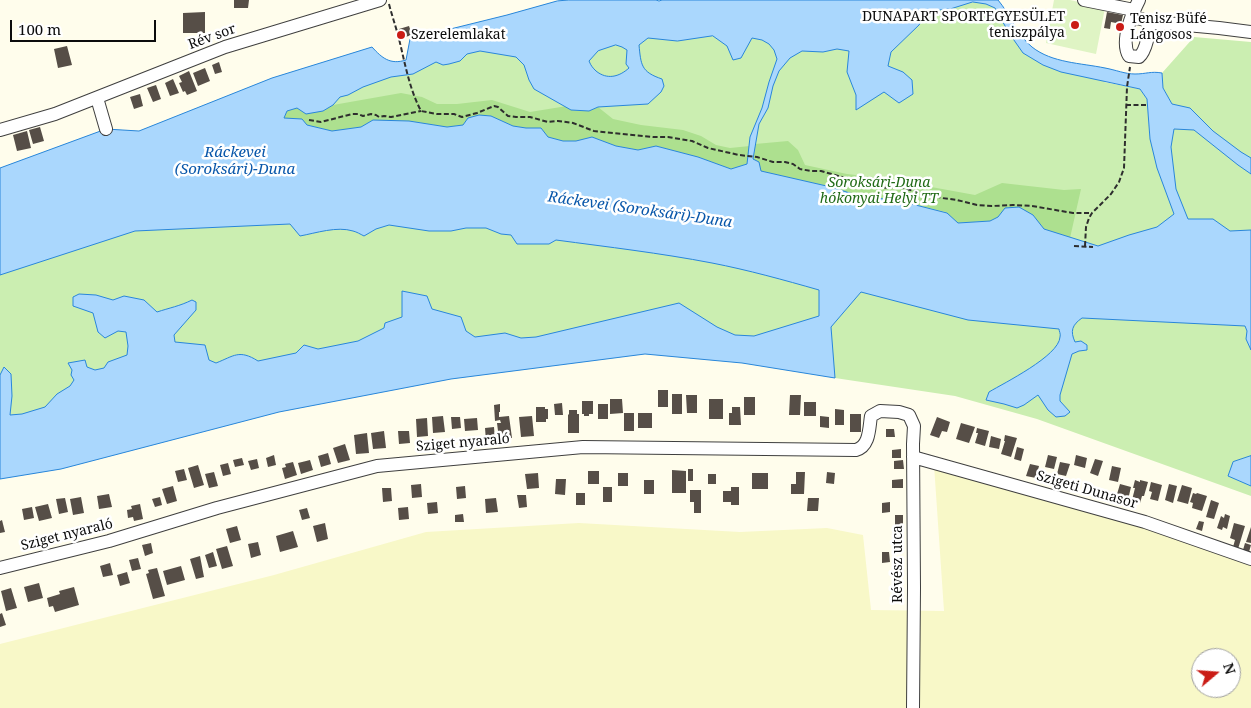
<!DOCTYPE html>
<meta charset="utf-8">
<style>
body{margin:0}
#map{position:relative;width:1251px;height:708px;overflow:hidden;background:#fffdec;font-family:"Noto Serif",serif}
canvas{display:block}
.north{position:absolute;left:1191px;top:648px;width:50px;height:50px;box-sizing:border-box;background:#fff;border:1px solid #9e9e9e;border-radius:50%;rotate:72deg;font-size:14px;font-weight:700;line-height:20px;text-align:center;color:#0c0c0c}
.north::after{content:'';display:block;margin:auto;width:18px;height:22px;background:#ca1c16;clip-path:polygon(50% 0,100% 100%,50% 72%,0 100%)}
.scale{position:absolute;left:10px;top:20px;width:146px;height:22px;box-sizing:border-box;border:2px solid #0c0c0c;border-top:0;padding-left:6px;font-size:15px;line-height:18px;white-space:nowrap;color:#0c0c0c;-webkit-text-stroke:4px #fff;paint-order:stroke}
</style>
<div id="map">
<canvas width="1251" height="708"></canvas>
<div class="north">N</div>
<div class="scale">100 m</div>
</div>
<script>
const context = document.querySelector('canvas').getContext('2d');
context.lineJoin = 'round';
function paint(path, color) {
  context.fillStyle = color;
  context.fill(path, 'evenodd');
}
function trace(path, color, width, dash) {
  context.strokeStyle = color;
  context.lineWidth = width;
  context.lineCap = dash ? 'butt' : 'round';
  context.setLineDash(dash || []);
  context.stroke(path);
}
function drawText(font, color, halo, rows, align = 'center') {
  context.font = font + ' "Noto Serif",serif';
  context.lineWidth = 5;
  context.setLineDash([]);
  context.textBaseline = 'middle';
  context.strokeStyle = halo;
  context.fillStyle = color;
  for (const [text, x, y, turn = 0] of rows) {
    context.save();
    context.translate(x, y);
    context.rotate((+turn || 0) * Math.PI / 180);
    context.textAlign = isNaN(turn) ? turn : align;
    if (halo) context.strokeText(text, 0, 0);
    context.fillText(text, 0, 0);
    context.restore();
  }
}
paint(new Path2D(`
 M 934,465 L 1123,519 L 1251,564 L 1251,708 L 0,708 L 0,644 L 274,575 L 426,532 L 579,523 L 740,532 L 827,528 L 863,535 L 871,610 L 944,611 ZM 1201,658 L 1231,658 L 1231,688 L 1201,688 Z`), '#f8f8c8');
paint(new Path2D(`
 M 569,0 L 656,0 L 659,1 L 662,0 L 998,0 L 1017,29 L 1031,47 L 1047,56 L 1062,61 L 1107,68 L 1104,82 L 1140,89 L 1147,99 L 1150,139 L 1172,104 L 1163,88 L 1162,73 L 1194,37 L 1251,42 L 1251,496 L 1037,419 L 955,396 L 835,378 L 742,363 L 645,354 L 451,379 L 279,412 L 61,469 L 0,479 L 0,168 L 106,129 L 139,131 L 272,78 L 372,47 C 382,58 390,65 406,60 L 410,39 L 507,15 L 557,1 Z`), '#cbeeb1');
paint(new Path2D(`
 M 401,93 L 422,97 L 437,104 L 457,104 L 492,100 L 530,112 L 567,106 L 571,110 L 589,111 L 598,107 L 613,119 L 641,125 L 683,130 L 701,136 L 716,145 L 730,148 L 750,146 L 747,164 L 731,169 L 698,157 L 656,146 L 638,150 L 616,146 L 592,137 L 576,141 L 563,141 L 548,137 L 526,128 L 513,126 L 491,116 L 479,115 L 468,118 L 463,125 L 447,127 L 409,121 L 373,120 L 361,127 L 332,131 L 284,119 L 287,111 L 297,108 L 323,111 L 333,105 Z
 M 788,141 L 798,150 L 805,165 L 847,174 L 882,178 L 975,195 L 1002,183 L 1064,190 L 1081,189 L 1070,238 L 1044,229 L 1033,215 L 1005,208 L 998,217 L 990,221 L 958,223 L 946,212 L 896,200 L 862,197 L 831,187 L 761,171 L 753,159 L 755,144 Z`), '#ade08f');
paint(new Path2D(`
 M 1054,0 L 1070,0 L 1105,8 L 1096,54 L 1046,43 Z`), '#dff4c4');
const water = new Path2D(`
 M 569,0 L 656,0 L 659,1 L 662,0 L 998,0 C 1010,14 1017,35 1032,47 C 1052,63 1081,63 1105,68 C 1116,70 1125,74 1135,74 C 1146,74 1151,71 1162,73 L 1163,88 L 1172,104 L 1190,108 L 1213,131 L 1241,152 L 1251,158 L 1251,174 L 1238,165 L 1194,130 L 1174,129 L 1171,147 L 1176,189 L 1188,219 L 1213,219 L 1230,231 L 1251,230 L 1251,350 L 1246,339 L 1247,331 L 1245,326 L 1082,318 C 1072,325 1070,331 1075,342 L 1081,341 L 1087,345 L 1087,350 L 1079,351 L 1072,354 L 1060,395 L 1060,401 L 1070,412 L 1065,416 L 1056,417 L 1048,410 L 1038,395 L 1024,405 L 1017,408 L 1004,404 L 986,400 L 989,392 C 1004,383 1059,356 1060,337 C 1061,334 1059,331 1059,329 L 968,320 L 861,292 L 831,327 L 835,378 L 742,363 L 645,354 L 451,379 L 279,412 L 61,469 L 0,479 L 0,375 L 4,367 L 11,374 L 12,396 L 10,415 L 22,414 L 45,407 L 57,394 L 70,386 L 74,380 L 71,375 L 72,370 L 68,363 L 85,360 L 87,367 L 95,370 L 104,368 L 108,362 L 127,355 L 128,346 L 126,332 L 118,331 L 105,338 L 98,332 L 93,313 L 73,306 L 73,297 L 79,294 L 96,295 L 113,300 L 124,296 L 144,300 L 157,312 C 169,308 180,306 192,300 L 196,302 L 196,310 L 174,335 L 175,342 L 205,345 L 209,360 L 216,363 C 234,356 239,349 258,361 L 296,353 L 304,345 L 318,349 L 358,341 L 384,328 L 385,323 L 402,317 L 402,291 L 427,296 L 432,309 L 461,317 L 466,331 L 475,337 L 505,333 L 521,338 L 536,337 L 679,303 L 717,327 L 735,335 L 754,336 L 819,316 L 819,290 C 784,280 748,270 712,263 C 660,253 608,247 556,240 L 549,244 L 517,244 L 511,235 L 501,234 L 486,228 L 466,228 L 451,231 L 429,231 L 389,225 L 376,229 L 364,236 C 360,234 357,232 353,231 C 337,226 316,233 300,236 L 290,224 L 135,231 L 0,275 L 0,168 L 106,129 L 139,131 L 272,78 L 372,47 C 382,58 390,65 406,60 L 410,39 L 507,15 L 557,1 ZM 973,2 L 986,4 L 995,8 L 1009,33 L 1023,53 L 1043,65 L 1061,72 L 1140,89 L 1147,99 L 1150,139 L 1157,168 L 1174,214 L 1157,227 L 1129,235 L 1098,246 L 1044,229 L 1033,215 L 1019,207 L 1005,208 L 998,217 L 990,221 L 958,223 L 947,213 L 896,200 L 862,197 L 831,187 L 761,171 L 759,162 L 753,159 L 759,124 L 768,108 L 773,86 L 779,71 L 790,58 L 802,51 L 823,52 L 837,49 L 849,51 L 847,72 L 856,95 L 856,110 L 884,92 L 899,103 L 913,94 L 912,80 L 903,72 L 888,66 L 891,52 L 919,25 L 928,11 L 950,9 ZM 713,36 L 727,46 L 733,60 L 741,58 L 752,38 L 762,40 L 769,44 L 774,50 L 777,59 L 769,82 L 762,108 L 750,137 L 747,164 L 731,169 L 698,157 L 656,146 L 638,150 L 616,146 L 592,137 L 576,141 L 563,141 L 548,137 L 541,128 L 526,128 L 513,126 L 491,116 L 479,115 L 468,118 L 463,125 L 447,127 L 409,121 L 373,120 L 361,127 L 332,131 L 307,125 L 302,119 L 284,118 L 287,111 L 297,108 L 306,114 L 323,111 L 333,105 L 340,97 L 348,95 L 363,87 L 391,77 L 413,74 L 436,62 L 443,65 L 449,64 L 460,61 L 467,54 L 480,51 L 516,57 L 524,65 L 529,80 L 534,89 L 571,110 L 589,111 L 598,107 L 648,104 L 661,92 L 664,86 L 662,79 C 641,72 641,65 639,45 L 648,38 L 677,41 ZM 616,45 L 622,47 L 627,50 L 626,64 L 629,68 C 619,77 607,80 596,71 C 593,68 591,66 589,61 L 598,51 Z
 M 1251,456 L 1251,486 L 1228,476 L 1233,462 Z`);
paint(water, '#aad7fd');
trace(water, '#2986db', 1);
paint(new Path2D(`
 M 234,0 L 249,0 L 248,8 L 234,8 Z
 M 205,12 L 205,33 L 183,33 L 183,13 Z
 M 1107,12 L 1123,15 L 1121,24 L 1111,22 L 1110,29 L 1104,28 Z
 M 409,26 L 412,35 L 402,38 L 399,29 Z
 M 67,46 L 72,65 L 58,68 L 54,49 Z
 M 219,62 L 222,72 L 215,74 L 212,65 Z
 M 205,68 L 210,81 L 198,86 L 193,73 Z
 M 189,71 L 197,91 L 187,95 L 185,91 L 183,92 L 179,83 L 182,82 L 179,76 Z
 M 173,79 L 179,93 L 170,96 L 165,83 Z
 M 156,85 L 161,99 L 153,102 L 147,88 Z
 M 140,94 L 143,106 L 134,109 L 130,97 Z
 M 40,127 L 44,141 L 33,144 L 29,130 Z
 M 27,131 L 31,148 L 17,151 L 13,135 Z
 M 658,390 L 668,390 L 668,407 L 658,407 Z
 M 672,394 L 682,394 L 682,414 L 672,414 Z
 M 686,395 L 697,395 L 697,413 L 687,413 Z
 M 790,395 L 801,395 L 800,415 L 789,415 Z
 M 744,397 L 755,397 L 755,415 L 744,415 Z
 M 610,399 L 622,399 L 623,413 L 610,414 Z
 M 709,399 L 723,399 L 723,419 L 709,419 Z
 M 582,401 L 593,401 L 593,414 L 589,414 L 589,416 L 584,416 L 584,414 L 582,414 Z
 M 804,402 L 816,402 L 816,416 L 804,416 Z
 M 562,403 L 563,415 L 555,415 L 554,404 Z
 M 500,404 L 500,412 L 499,412 L 499,417 L 509,416 L 512,438 L 499,439 L 497,423 L 501,423 L 500,420 L 495,421 L 494,405 Z
 M 598,404 L 608,404 L 608,419 L 598,419 Z
 M 536,407 L 545,407 L 545,409 L 548,409 L 548,419 L 546,419 L 546,422 L 536,422 Z
 M 732,407 L 740,407 L 741,425 L 729,425 L 729,413 L 732,413 Z
 M 835,409 L 844,410 L 844,425 L 835,425 Z
 M 569,410 L 577,410 L 577,414 L 579,414 L 579,433 L 568,433 L 568,415 L 569,414 Z
 M 624,413 L 634,413 L 634,431 L 624,431 Z
 M 638,413 L 652,413 L 652,428 L 638,428 Z
 M 850,414 L 861,414 L 861,432 L 850,432 Z
 M 443,416 L 445,432 L 433,433 L 432,417 Z
 M 532,416 L 534,436 L 521,437 L 519,417 Z
 M 820,416 L 829,417 L 829,428 L 820,427 Z
 M 451,417 L 460,417 L 461,428 L 452,429 Z
 M 937,417 L 950,422 L 947,432 L 942,431 L 939,438 L 930,435 Z
 M 427,418 L 428,436 L 417,437 L 416,419 Z
 M 477,418 L 478,430 L 465,431 L 464,419 Z
 M 961,423 L 975,427 L 969,443 L 956,439 Z
 M 494,427 L 495,440 L 486,441 L 485,428 Z
 M 977,428 L 989,431 L 985,446 L 975,443 L 978,433 L 976,433 Z
 M 886,429 L 894,429 L 895,437 L 886,437 Z
 M 384,431 L 386,448 L 373,449 L 371,433 Z
 M 398,431 L 409,431 L 410,443 L 399,444 Z
 M 367,433 L 369,453 L 356,454 L 354,435 Z
 M 1005,435 L 1017,438 L 1011,457 L 1001,454 L 1005,441 L 1004,441 Z
 M 991,436 L 1001,439 L 999,449 L 989,447 Z
 M 345,444 L 350,460 L 338,463 L 333,448 Z
 M 1017,447 L 1024,449 L 1021,461 L 1014,459 Z
 M 901,449 L 901,458 L 892,458 L 892,450 Z
 M 328,453 L 331,464 L 321,467 L 318,456 Z
 M 274,455 L 276,465 L 268,467 L 266,458 Z
 M 1048,455 L 1057,457 L 1054,469 L 1045,467 Z
 M 1076,455 L 1087,458 L 1085,468 L 1074,465 Z
 M 242,458 L 244,465 L 235,467 L 233,460 Z
 M 257,459 L 259,468 L 251,470 L 248,461 Z
 M 1095,459 L 1103,461 L 1098,476 L 1090,473 Z
 M 310,460 L 313,470 L 301,474 L 298,463 Z
 M 903,460 L 904,469 L 894,469 L 894,461 Z
 M 293,462 L 297,475 L 285,479 L 282,468 L 286,467 L 285,464 Z
 M 1060,462 L 1070,464 L 1066,476 L 1057,474 Z
 M 228,463 L 231,474 L 223,476 L 220,465 Z
 M 1030,464 L 1039,466 L 1036,478 L 1026,476 Z
 M 198,465 L 204,485 L 194,488 L 188,468 Z
 M 1112,466 L 1121,468 L 1118,482 L 1109,480 Z
 M 184,469 L 187,480 L 178,482 L 175,471 Z
 M 688,469 L 693,469 L 693,481 L 688,481 Z
 M 672,470 L 686,471 L 686,493 L 672,493 Z
 M 588,471 L 599,471 L 599,484 L 588,484 Z
 M 214,472 L 218,486 L 209,488 L 205,474 Z
 M 796,472 L 805,472 L 804,494 L 791,494 L 791,484 L 796,484 Z
 M 827,472 L 835,473 L 834,484 L 826,483 Z
 M 538,473 L 539,488 L 527,489 L 525,474 Z
 M 618,473 L 628,473 L 628,486 L 618,486 Z
 M 752,473 L 768,473 L 768,489 L 752,489 Z
 M 708,474 L 716,474 L 716,484 L 708,484 Z
 M 556,479 L 566,479 L 565,495 L 555,494 Z
 M 903,479 L 903,488 L 892,488 L 892,480 Z
 M 644,480 L 654,480 L 654,494 L 644,494 Z
 M 1135,480 L 1140,482 L 1140,480 L 1148,482 L 1144,496 L 1142,496 L 1140,503 L 1132,500 L 1135,488 L 1133,488 Z
 M 1151,482 L 1162,485 L 1158,501 L 1150,499 L 1152,492 L 1149,491 Z
 M 421,484 L 422,497 L 412,498 L 411,485 Z
 M 1120,484 L 1131,487 L 1127,504 L 1115,501 Z
 M 1169,484 L 1177,486 L 1173,503 L 1165,500 Z
 M 1182,485 L 1192,488 L 1188,504 L 1177,501 Z
 M 173,486 L 177,501 L 167,504 L 162,489 Z
 M 465,486 L 466,498 L 457,499 L 456,487 Z
 M 603,487 L 612,487 L 612,502 L 603,502 Z
 M 731,487 L 739,487 L 739,505 L 731,505 L 731,502 L 723,502 L 723,491 L 731,491 Z
 M 382,488 L 391,488 L 392,501 L 383,502 Z
 M 690,490 L 701,490 L 701,513 L 694,513 L 694,502 L 690,502 Z
 M 576,493 L 585,493 L 585,505 L 576,505 Z
 M 1193,493 L 1196,494 L 1197,493 L 1207,496 L 1202,511 L 1192,508 L 1193,503 L 1190,502 Z
 M 109,494 L 112,507 L 99,509 L 97,496 Z
 M 517,495 L 526,495 L 527,507 L 519,508 Z
 M 81,497 L 84,513 L 73,515 L 70,499 Z
 M 160,497 L 162,505 L 155,507 L 152,499 Z
 M 65,498 L 68,512 L 59,514 L 56,499 Z
 M 496,498 L 498,512 L 486,513 L 485,499 Z
 M 808,498 L 819,498 L 818,511 L 807,511 Z
 M 1211,500 L 1219,503 L 1214,519 L 1206,517 Z
 M 437,502 L 438,513 L 428,514 L 427,503 Z
 M 890,502 L 890,512 L 882,513 L 882,503 Z
 M 48,504 L 52,518 L 39,521 L 35,507 Z
 M 140,504 L 143,519 L 134,521 L 133,517 L 128,518 L 127,510 L 132,509 L 131,506 Z
 M 32,507 L 34,518 L 24,520 L 22,509 Z
 M 408,507 L 409,519 L 399,520 L 398,508 Z
 M 307,508 L 310,518 L 302,520 L 299,510 Z
 M 463,514 L 464,522 L 455,522 L 455,515 Z
 M 1225,514 L 1230,516 L 1227,529 L 1223,527 L 1222,530 L 1217,528 L 1221,516 L 1224,518 Z
 M 895,515 L 903,515 L 903,528 L 895,528 Z
 M 2,520 L 5,532 L 0,533 L 0,521 Z
 M 1199,521 L 1204,522 L 1202,531 L 1196,529 Z
 M 325,523 L 328,539 L 317,542 L 313,526 Z
 M 1234,523 L 1245,526 L 1238,549 L 1233,547 L 1235,540 L 1230,538 Z
 M 237,526 L 241,540 L 230,543 L 226,529 Z
 M 1251,527 L 1251,543 L 1246,542 Z
 M 293,531 L 298,547 L 280,552 L 276,536 Z
 M 901,539 L 901,549 L 892,549 L 892,540 Z
 M 258,542 L 261,555 L 251,558 L 248,544 Z
 M 151,543 L 153,553 L 145,556 L 142,545 Z
 M 1245,543 L 1251,545 L 1249,552 L 1243,550 Z
 M 227,546 L 233,566 L 222,569 L 216,549 Z
 M 213,552 L 217,566 L 209,568 L 205,555 Z
 M 882,552 L 889,552 L 890,562 L 882,563 Z
 M 200,556 L 204,577 L 196,579 L 190,559 Z
 M 138,558 L 141,569 L 132,571 L 129,560 Z
 M 110,563 L 113,575 L 103,577 L 100,566 Z
 M 181,566 L 185,580 L 167,585 L 163,571 Z
 M 157,568 L 165,596 L 153,599 L 146,574 L 149,573 L 148,570 Z
 M 127,572 L 130,583 L 120,586 L 117,575 Z
 M 39,583 L 43,598 L 28,602 L 24,587 Z
 M 74,587 L 79,605 L 55,612 L 53,606 L 49,607 L 47,598 L 60,594 L 59,591 Z
 M 11,588 L 17,608 L 6,611 L 1,591 Z
 M 2,613 L 6,625 L 0,627 L 0,614 Z`), '#564e47');
const minor = new Path2D(`
 M 1084,0 L 1134,10
 M 1131,18 C 1136,18 1143,18 1147,22 C 1152,29 1145,52 1139,57 L 1129,56 C 1120,41 1132,14 1139,0
 M 1148,26 L 1155,23 L 1165,23 L 1219,28 L 1251,32
 M 97,98 L 106,129
 M 0,130 L 55,114 L 225,47 L 380,0
 M 913,457 L 1145,522 L 1251,559
 M 0,568 L 109,541 L 217,508 L 377,466 L 583,447 L 856,450 C 870,446 869,428 871,416 L 880,411 L 899,412 L 909,415 L 914,426 L 913,444 L 914,588 L 913,708`);
trace(minor, '#3f3f3f', 14);
trace(new Path2D(`
 M 389,4 C 392,16 396,27 399,39 C 405,63 409,88 421,111 L 437,114 L 454,114 L 462,117 L 477,113 L 494,106 L 498,107 L 508,116 L 516,117 L 530,117 L 548,122 L 558,121 L 573,123 L 594,131 L 653,137 L 668,137 L 692,141 L 708,148 L 739,155 L 757,157 L 773,162 L 785,162 L 793,164 L 800,169 L 811,171 L 821,171 L 842,177 L 853,183 L 879,188 L 898,187 L 919,192 L 942,198 L 957,200 L 977,205 L 992,206 L 1013,205 L 1032,206 L 1073,213 L 1092,213
 M 1126,105 L 1147,105
 M 309,120 L 321,122 L 352,114 L 358,114 L 363,116 L 371,114 L 376,115 L 379,117 L 384,116 L 391,117 L 421,111
 M 1074,246 L 1093,247
 M 1085,246 L 1086,227 L 1089,218 L 1092,213 L 1111,194 L 1119,182 L 1124,168 L 1127,87 L 1130,67`), '#2e2e2e', 2, [5, 2.5]);
trace(minor, '#fff', 12);
for (const [x, y, r, color] of [
 [1075,25,5,"#ca1c16"],
 [1120,27,5,"#ca1c16"],
 [401,35,5,"#ca1c16"]
]) {
  const dot = new Path2D();
  dot.arc(x, y, r, 0, 2 * Math.PI);
  context.fillStyle = color;
  context.fill(dot);
  trace(dot, '#fff', 2);
}
drawText('14px', '#0c0c0c', '#fff', [
 ["DUNAPART SPORTEGYESÜLET",1065,17,"right"],
 ["teniszpálya",1065,33,"right"],
 ["Tenisz Büfé",1130,19],
 ["Lángosos",1130,35],
 ["Szerelemlakat",411,35]
], 'left');
drawText('14px', '#0c0c0c', '#fff', [
 ["Rév sor",212,37,-20],
 ["Sziget nyaraló",463,443,-5],
 ["Szigeti Dunasor",1087,490,16],
 ["Sziget nyaraló",67,535,-14],
 ["Révész utca",898,564,-90]
]);
drawText('italic 14px', '#216a16', '#fff', [
 ["Soroksári-Duna",879,183],
 ["hókonyai Helyi TT",879,199]
]);
drawText('italic 15px', '#0957aa', '#fff', [
 ["Ráckevei",235,153],
 ["(Soroksári)-Duna",235,170],
 ["Ráckevei (Soroksári)-Duna",640,210,8]
]);
</script>
